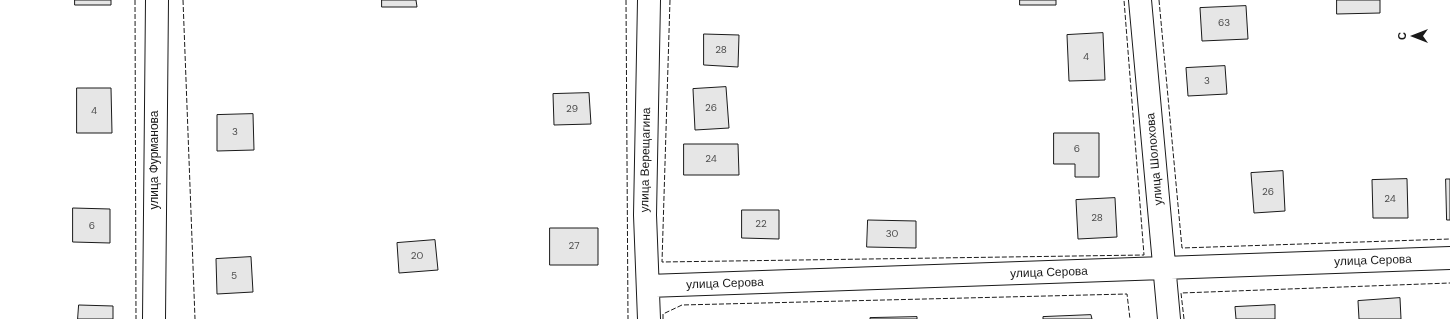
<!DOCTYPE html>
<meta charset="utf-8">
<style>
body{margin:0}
#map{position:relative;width:1450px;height:319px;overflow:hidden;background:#fff;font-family:"DM Sans",sans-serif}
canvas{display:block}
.north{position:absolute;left:1394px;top:16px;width:40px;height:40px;-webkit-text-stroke:3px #fff;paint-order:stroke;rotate:270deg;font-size:11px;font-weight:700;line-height:16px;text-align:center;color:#1a1a1a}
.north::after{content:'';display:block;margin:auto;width:14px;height:18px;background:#1a1a1a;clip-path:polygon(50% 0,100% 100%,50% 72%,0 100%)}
</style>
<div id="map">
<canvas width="1450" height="319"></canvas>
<div class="north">С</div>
</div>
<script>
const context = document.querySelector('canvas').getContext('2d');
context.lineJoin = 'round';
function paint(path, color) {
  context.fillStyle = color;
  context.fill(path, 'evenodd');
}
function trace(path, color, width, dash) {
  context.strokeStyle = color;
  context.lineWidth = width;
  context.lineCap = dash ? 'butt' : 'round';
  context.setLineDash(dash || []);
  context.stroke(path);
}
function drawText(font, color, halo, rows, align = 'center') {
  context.font = font + ' "DM Sans",sans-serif';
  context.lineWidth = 3;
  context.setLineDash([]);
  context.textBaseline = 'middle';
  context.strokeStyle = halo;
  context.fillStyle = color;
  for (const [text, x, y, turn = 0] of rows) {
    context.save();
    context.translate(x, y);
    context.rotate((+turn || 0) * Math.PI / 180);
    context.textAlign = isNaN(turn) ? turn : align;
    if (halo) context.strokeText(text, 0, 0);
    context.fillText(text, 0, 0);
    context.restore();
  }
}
const building = new Path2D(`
 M 75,0 L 111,0 L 111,5 L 75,5 Z
 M 382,0 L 416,0 L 417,7 L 382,7 Z
 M 1020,0 L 1056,0 L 1056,5 L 1020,5 Z
 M 1337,0 L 1380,0 L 1380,13 L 1337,14 Z
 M 1246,6 L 1248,39 L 1202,41 L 1200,8 Z
 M 1103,33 L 1105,80 L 1069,81 L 1067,35 Z
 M 704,34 L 739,35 L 738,67 L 704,65 Z
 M 1225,66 L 1227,94 L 1188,96 L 1186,68 Z
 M 726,87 L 729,128 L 695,130 L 693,89 Z
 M 77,88 L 111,88 L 112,133 L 77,133 Z
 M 589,93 L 591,124 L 554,125 L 553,94 Z
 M 253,114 L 254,150 L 217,151 L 217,115 Z
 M 1054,133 L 1099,133 L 1099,177 L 1075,177 L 1075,164 L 1054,164 Z
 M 684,144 L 738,144 L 739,175 L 684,175 Z
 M 1283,171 L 1285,211 L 1254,213 L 1251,173 Z
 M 1407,179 L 1408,218 L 1373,218 L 1372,180 Z
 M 1446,179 L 1450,179 L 1450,220 L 1447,220 Z
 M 1115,198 L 1117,237 L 1078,239 L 1076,200 Z
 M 73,208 L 110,209 L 110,243 L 73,242 Z
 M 742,210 L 779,210 L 779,239 L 742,238 Z
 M 868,220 L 916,221 L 916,248 L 867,247 Z
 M 550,228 L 598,228 L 598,265 L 550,265 Z
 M 435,240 L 438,270 L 399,273 L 397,243 Z
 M 251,257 L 253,292 L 217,294 L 216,259 Z
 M 1400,298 L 1401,319 L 1359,319 L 1358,301 Z
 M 79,305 L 113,306 L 113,319 L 78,319 Z
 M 1275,305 L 1275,319 L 1236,319 L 1235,307 Z
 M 1091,315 L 1092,319 L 1043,319 L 1043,317 Z
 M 917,317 L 917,319 L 870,319 L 870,318 Z`);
paint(building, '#e6e6e6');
trace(building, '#1a1a1a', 1);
const minor = new Path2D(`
 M 1140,0 L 1169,319
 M 648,286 L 1450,258
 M 154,319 L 157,0
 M 649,319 L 645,215 L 649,0`);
trace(minor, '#1a1a1a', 24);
trace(minor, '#fff', 22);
trace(new Path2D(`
 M 135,0 L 136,319
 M 183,0 L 195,319
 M 626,0 L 628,319
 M 670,0 L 662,262 L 1144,255 L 1124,0
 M 1159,0 L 1182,248 L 1450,239
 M 663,319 L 663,314 L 682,305 L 1127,294 L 1130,319
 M 1184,319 L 1181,293 L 1450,283`), '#1a1a1a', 1, [5, 2]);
drawText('10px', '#4d4d4d', null, [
 ["63",1224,23],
 ["28",721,50],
 ["4",1086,57],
 ["3",1207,81],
 ["26",711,108],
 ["29",572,109],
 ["4",94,111],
 ["3",235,132],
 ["6",1077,149],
 ["24",711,159],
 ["26",1268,192],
 ["24",1390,199],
 ["28",1097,218],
 ["22",761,224],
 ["6",92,226],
 ["30",892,234],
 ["27",574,246],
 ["20",417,256],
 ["5",234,276]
]);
drawText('12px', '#1a1a1a', '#fff', [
 ["улица Шолохова",1155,159,-95],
 ["улица Фурманова",155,160,-90],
 ["улица Верещагина",646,160,-89],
 ["улица Серова",1373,261,-2],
 ["улица Серова",1049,273,-2],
 ["улица Серова",725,284,-2]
]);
</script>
